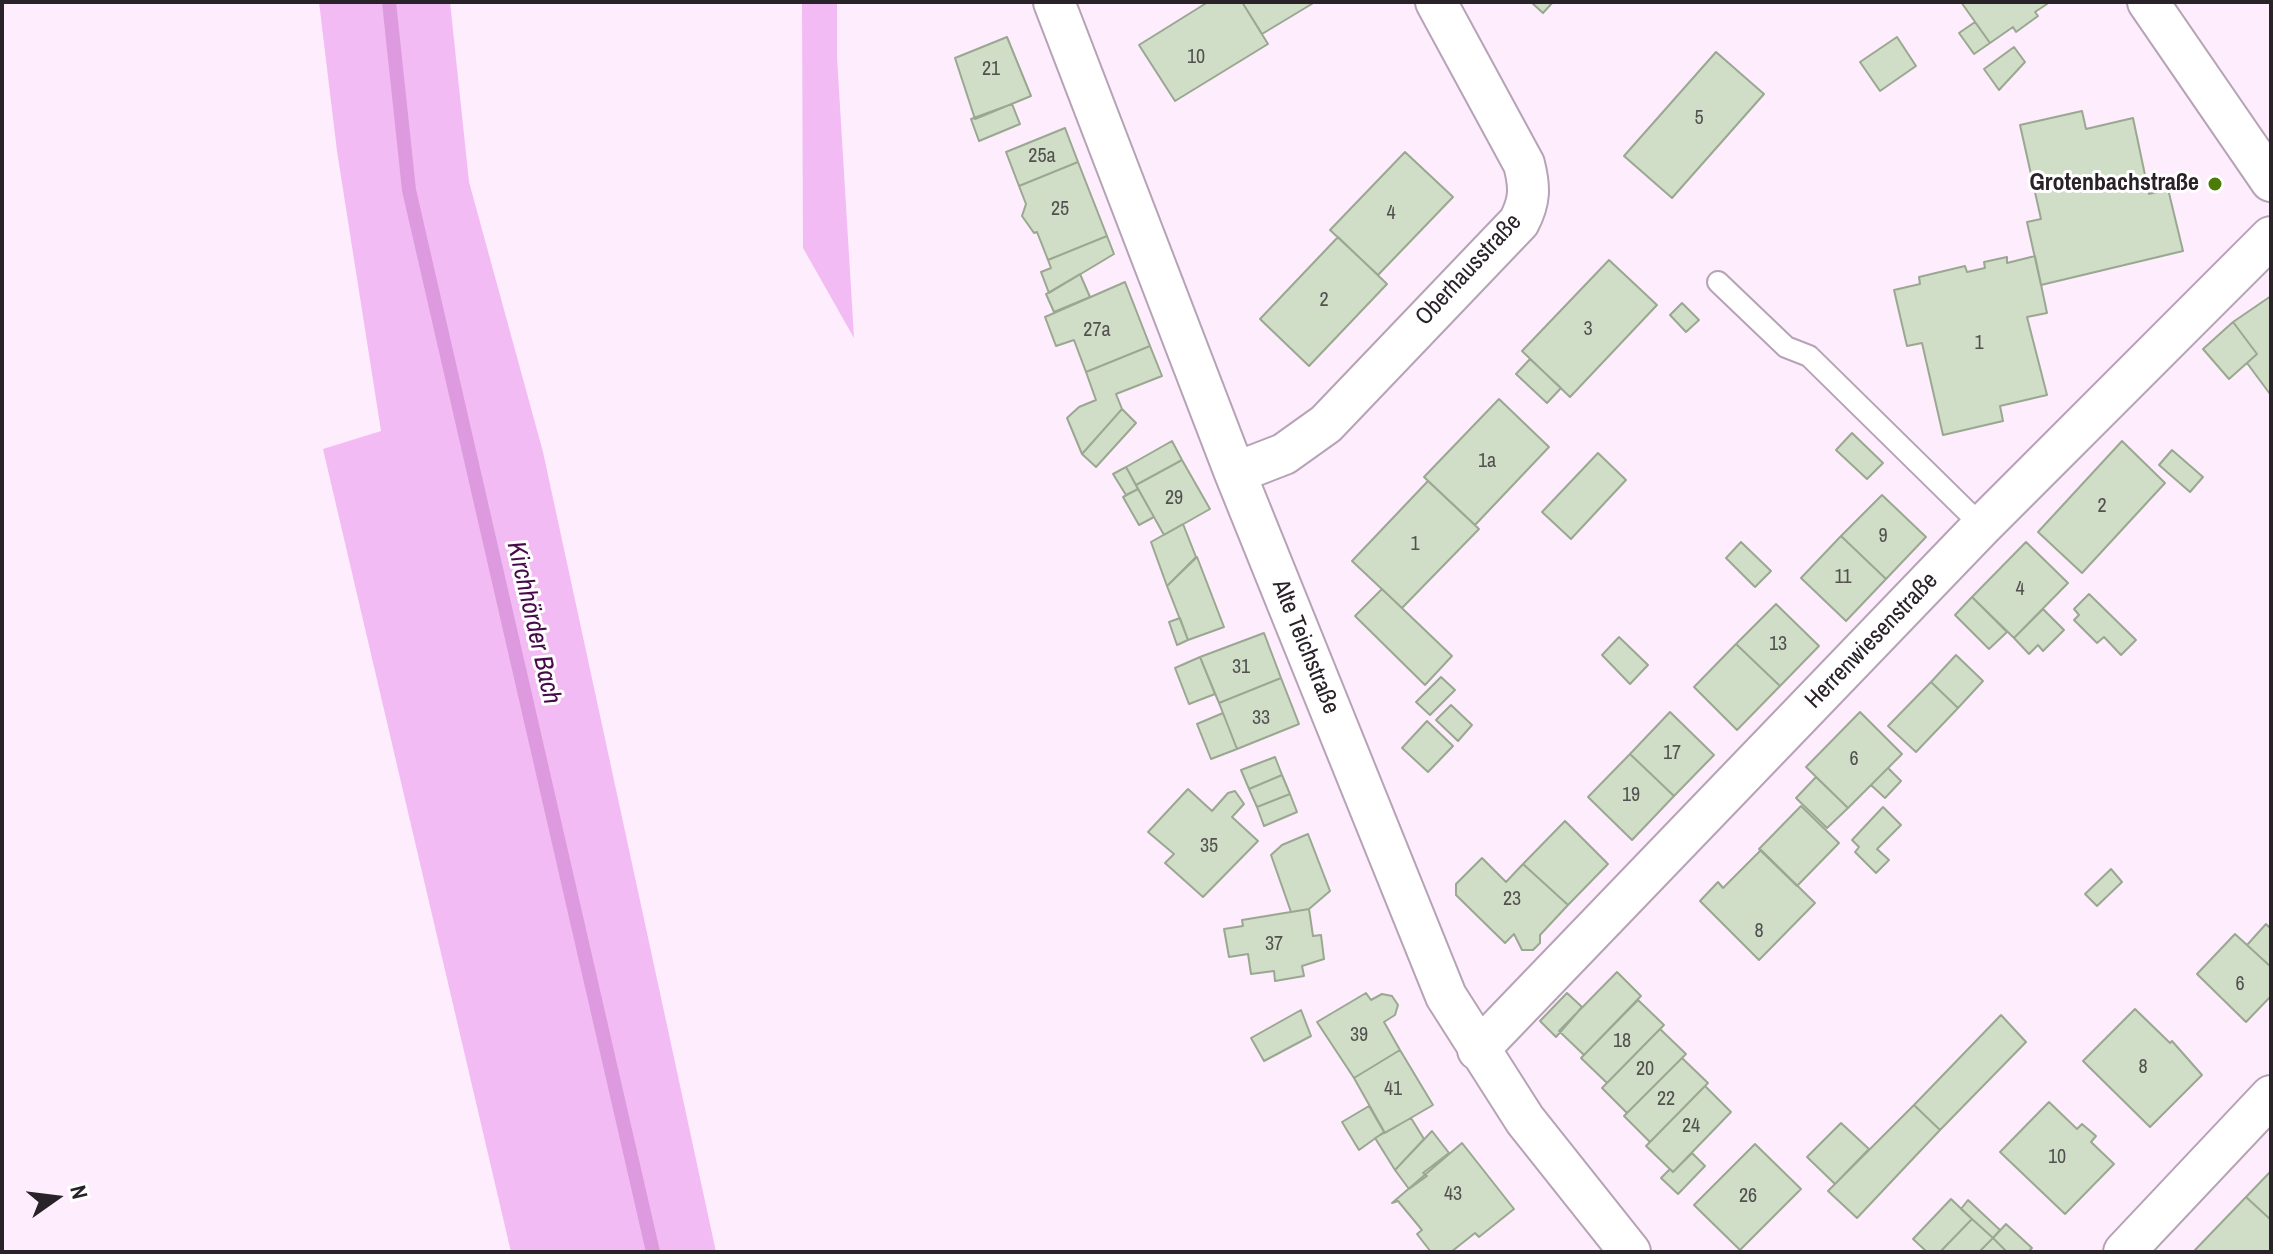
<!DOCTYPE html>
<meta charset="utf-8">
<style>
body{margin:0}
#map{position:relative;width:2273px;height:1254px;overflow:hidden;background:#fdedfd;font-family:"Archivo Narrow",sans-serif}
canvas{display:block}
.frame{position:absolute;inset:0;border:4px solid #292229;pointer-events:none}
.north{position:absolute;left:16px;top:1158px;width:80px;height:80px;-webkit-text-stroke:6px #fff;paint-order:stroke;rotate:76deg;font-size:22px;font-weight:700;line-height:32px;text-align:center;color:#292229}
.north::after{content:'';display:block;margin:auto;width:28px;height:36px;background:#292229;clip-path:polygon(50% 0,100% 100%,50% 72%,0 100%)}
</style>
<div id="map">
<canvas width="2273" height="1254"></canvas>
<div class="frame"></div>
<div class="north">N</div>
</div>
<script>
const context = document.querySelector('canvas').getContext('2d');
context.lineJoin = 'round';
function paint(path, color) {
  context.fillStyle = color;
  context.fill(path, 'evenodd');
}
function trace(path, color, width, dash) {
  context.strokeStyle = color;
  context.lineWidth = width;
  context.lineCap = dash ? 'butt' : 'round';
  context.setLineDash(dash || []);
  context.stroke(path);
}
function drawText(font, color, halo, rows, align = 'center') {
  context.font = font + ' "Archivo Narrow",sans-serif';
  context.lineWidth = 6;
  context.setLineDash([]);
  context.textBaseline = 'middle';
  context.strokeStyle = halo;
  context.fillStyle = color;
  for (const [text, x, y, turn = 0] of rows) {
    context.save();
    context.translate(x, y);
    context.rotate((+turn || 0) * Math.PI / 180);
    context.textAlign = isNaN(turn) ? turn : align;
    if (halo) context.strokeText(text, 0, 0);
    context.fillText(text, 0, 0);
    context.restore();
  }
}
paint(new Path2D(`
 M 319,2 L 450,2 L 469,182 L 543,452 L 716,1252 L 511,1252 L 323,449 L 381,431 L 337,151 Z
 M 802,2 L 837,2 L 837,57 L 854,338 L 803,248 Z`), '#f3bbf3');
trace(new Path2D(`
 M 389,2 L 409,190 L 653,1252`), '#dd9ade', 14);
const building = new Path2D(`
 M 1208,2 L 1242,2 L 1268,44 L 1175,101 L 1139,45 Z
 M 1242,2 L 1315,2 L 1262,34 Z
 M 1531,2 L 1553,2 L 1543,13 Z
 M 1961,2 L 2046,2 L 2047,4 L 2035,12 L 2038,16 L 2016,32 L 2013,27 L 1990,43 Z
 M 1975,22 L 1990,43 L 1974,54 L 1959,33 Z
 M 1007,37 L 1031,96 L 975,119 L 955,58 Z
 M 1897,37 L 1916,66 L 1880,91 L 1860,62 Z
 M 2014,47 L 2025,62 L 1999,90 L 1984,69 Z
 M 1716,52 L 1764,94 L 1672,198 L 1624,156 Z
 M 1012,104 L 1020,124 L 979,141 L 971,119 Z
 M 2082,111 L 2086,129 L 2133,118 L 2149,194 L 2168,189 L 2183,251 L 2041,285 L 2027,222 L 2041,219 L 2020,125 Z
 M 1065,128 L 1078,162 L 1019,186 L 1006,152 Z
 M 1405,152 L 1453,197 L 1378,275 L 1330,230 Z
 M 1078,162 L 1107,236 L 1048,260 L 1037,232 L 1034,233 L 1022,216 L 1026,204 L 1019,186 Z
 M 1107,236 L 1114,254 L 1049,293 L 1041,272 L 1051,268 L 1048,260 Z
 M 1338,237 L 1387,284 L 1309,366 L 1260,319 Z
 M 2035,256 L 2047,313 L 2027,317 L 2047,395 L 2000,406 L 2003,421 L 1943,435 L 1922,343 L 1907,346 L 1894,290 L 1920,284 L 1919,277 L 1965,266 L 1967,272 L 1985,268 L 1984,262 L 2007,257 L 2007,263 Z
 M 1609,260 L 1657,305 L 1570,397 L 1522,351 Z
 M 1080,274 L 1090,297 L 1054,312 L 1046,294 Z
 M 1125,282 L 1150,346 L 1086,372 L 1074,340 L 1056,346 L 1045,317 Z
 M 2271,296 L 2271,393 L 2270,394 L 2247,363 L 2257,354 L 2233,322 Z
 M 1682,303 L 1699,320 L 1686,332 L 1670,315 Z
 M 2233,322 L 2257,354 L 2229,379 L 2203,349 Z
 M 1150,346 L 1162,376 L 1116,394 L 1122,409 L 1082,454 L 1067,418 L 1079,407 L 1096,400 L 1086,372 Z
 M 1530,359 L 1561,388 L 1547,403 L 1516,374 Z
 M 1499,399 L 1549,447 L 1475,525 L 1424,477 Z
 M 1122,409 L 1136,423 L 1096,467 L 1082,454 Z
 M 1852,433 L 1883,463 L 1867,479 L 1836,450 Z
 M 1172,441 L 1182,460 L 1136,485 L 1126,467 Z
 M 2122,441 L 2165,483 L 2082,573 L 2038,532 Z
 M 2172,450 L 2203,477 L 2190,492 L 2159,465 Z
 M 1598,453 L 1626,480 L 1571,539 L 1542,512 Z
 M 1182,460 L 1210,509 L 1164,535 L 1136,485 Z
 M 1126,467 L 1138,489 L 1126,495 L 1113,474 Z
 M 1428,481 L 1479,529 L 1402,608 L 1352,561 Z
 M 1138,489 L 1154,517 L 1139,525 L 1123,497 Z
 M 1882,495 L 1926,537 L 1886,579 L 1841,536 Z
 M 1183,524 L 1196,557 L 1167,586 L 1151,542 Z
 M 1841,536 L 1886,579 L 1846,621 L 1801,578 Z
 M 1741,542 L 1771,571 L 1755,587 L 1726,558 Z
 M 2026,542 L 2068,583 L 2014,638 L 1972,597 Z
 M 1197,557 L 1224,627 L 1188,640 L 1167,586 Z
 M 1382,589 L 1452,656 L 1425,685 L 1355,616 Z
 M 2089,594 L 2136,640 L 2121,655 L 2104,637 L 2097,643 L 2074,620 L 2079,615 L 2074,609 Z
 M 1972,597 L 2007,632 L 1989,649 L 1955,615 Z
 M 1776,604 L 1819,646 L 1780,686 L 1736,644 Z
 M 2043,609 L 2064,630 L 2043,651 L 2038,645 L 2029,654 L 2014,638 Z
 M 1180,618 L 1188,640 L 1177,645 L 1169,622 Z
 M 1264,633 L 1281,678 L 1219,703 L 1200,657 Z
 M 1619,637 L 1648,665 L 1630,684 L 1602,655 Z
 M 1736,644 L 1780,686 L 1737,730 L 1694,687 Z
 M 1956,655 L 1983,681 L 1958,708 L 1931,682 Z
 M 1200,657 L 1215,694 L 1189,704 L 1175,668 Z
 M 1441,677 L 1455,690 L 1430,715 L 1416,702 Z
 M 1281,678 L 1299,724 L 1237,749 L 1219,703 Z
 M 1931,682 L 1958,708 L 1916,752 L 1888,726 Z
 M 1451,705 L 1472,725 L 1458,741 L 1436,720 Z
 M 1670,712 L 1714,755 L 1674,796 L 1630,754 Z
 M 1860,712 L 1902,754 L 1848,808 L 1806,767 Z
 M 1223,713 L 1237,749 L 1211,759 L 1197,724 Z
 M 1427,721 L 1453,746 L 1428,772 L 1402,748 Z
 M 1630,754 L 1674,796 L 1632,840 L 1588,797 Z
 M 1275,757 L 1282,775 L 1249,789 L 1241,770 Z
 M 1888,768 L 1901,781 L 1885,798 L 1871,785 Z
 M 1282,775 L 1290,794 L 1257,807 L 1249,789 Z
 M 1816,777 L 1848,808 L 1827,828 L 1796,798 Z
 M 1188,789 L 1212,811 L 1228,793 L 1235,791 L 1244,804 L 1232,817 L 1258,841 L 1203,897 L 1165,863 L 1174,854 L 1148,832 Z
 M 1290,794 L 1297,812 L 1264,826 L 1257,807 Z
 M 1801,806 L 1839,843 L 1797,886 L 1759,849 Z
 M 1883,807 L 1901,825 L 1877,849 L 1889,860 L 1876,873 L 1855,852 L 1859,847 L 1852,840 Z
 M 1565,821 L 1608,864 L 1568,905 L 1523,864 Z
 M 1308,834 L 1330,891 L 1309,909 L 1291,912 L 1271,855 L 1282,845 Z
 M 1761,850 L 1815,903 L 1759,960 L 1700,901 L 1718,882 L 1723,888 Z
 M 1482,858 L 1506,882 L 1523,864 L 1568,905 L 1540,935 L 1540,943 L 1533,950 L 1522,950 L 1514,934 L 1505,943 L 1456,895 L 1456,884 Z
 M 2111,869 L 2122,882 L 2097,906 L 2085,894 Z
 M 1309,909 L 1313,936 L 1321,935 L 1324,959 L 1302,966 L 1304,976 L 1275,981 L 1274,971 L 1251,974 L 1248,954 L 1229,957 L 1224,929 L 1243,926 L 1242,920 Z
 M 2266,924 L 2271,929 L 2271,967 L 2247,945 Z
 M 2235,934 L 2271,967 L 2271,996 L 2246,1022 L 2197,974 Z
 M 1617,972 L 1641,996 L 1584,1055 L 1559,1031 Z
 M 1366,993 L 1371,1000 L 1382,994 L 1392,996 L 1398,1005 L 1395,1015 L 1384,1022 L 1400,1050 L 1354,1078 L 1317,1022 Z
 M 1567,993 L 1582,1007 L 1556,1037 L 1540,1021 Z
 M 1638,1000 L 1664,1025 L 1607,1083 L 1581,1058 Z
 M 2135,1009 L 2170,1043 L 2172,1041 L 2202,1075 L 2150,1127 L 2083,1061 Z
 M 1301,1010 L 1311,1036 L 1264,1061 L 1251,1038 Z
 M 2001,1015 L 2026,1042 L 1940,1130 L 1914,1105 Z
 M 1660,1029 L 1686,1054 L 1627,1113 L 1602,1088 Z
 M 1400,1050 L 1433,1105 L 1385,1133 L 1354,1078 Z
 M 1682,1058 L 1708,1083 L 1650,1142 L 1624,1116 Z
 M 1705,1086 L 1731,1112 L 1673,1172 L 1646,1146 Z
 M 2049,1102 L 2077,1129 L 2082,1124 L 2096,1136 L 2091,1142 L 2114,1164 L 2065,1214 L 2000,1152 Z
 M 1914,1105 L 1940,1130 L 1857,1218 L 1828,1191 Z
 M 1369,1106 L 1384,1132 L 1359,1150 L 1342,1122 Z
 M 1411,1118 L 1424,1139 L 1395,1170 L 1375,1138 Z
 M 1841,1123 L 1869,1149 L 1835,1184 L 1807,1157 Z
 M 1432,1131 L 1449,1153 L 1423,1173 L 1427,1176 L 1409,1189 L 1395,1170 Z
 M 1462,1143 L 1514,1209 L 1479,1237 L 1475,1233 L 1451,1252 L 1431,1252 L 1417,1234 L 1422,1230 L 1398,1201 L 1392,1203 Z
 M 1755,1144 L 1801,1189 L 1740,1250 L 1694,1205 Z
 M 1692,1153 L 1705,1166 L 1678,1194 L 1661,1178 L 1670,1169 L 1673,1172 Z
 M 2271,1171 L 2271,1220 L 2246,1197 Z
 M 2246,1197 L 2271,1220 L 2271,1252 L 2197,1252 L 2195,1250 Z
 M 1951,1199 L 1972,1219 L 1940,1252 L 1927,1252 L 1913,1239 Z
 M 1968,1200 L 2000,1230 L 1993,1238 L 1961,1209 Z
 M 1972,1219 L 1993,1238 L 1979,1252 L 1940,1252 Z
 M 2006,1224 L 2032,1248 L 2028,1252 L 2007,1252 L 1993,1238 Z
 M 1993,1238 L 2007,1252 L 1979,1252 Z`);
paint(building, '#d0ddc7');
trace(building, '#9aa791', 2);
const lane = new Path2D(`
 M 1718,282 L 1786,347 L 1809,356 L 1982,526`);
const street = new Path2D(`
 M 1054,2 L 1235,473 L 1446,996 L 1525,1120 L 1630,1252
 M 2148,2 L 2271,181
 M 1235,473 L 1284,454 L 1326,424 L 1519,222 C 1530,201 1530,187 1524,164 L 1436,2
 M 1478,1050 L 1982,526 L 2271,237
 M 2124,1252 L 2271,1096`);
trace(lane, '#b6a3b6', 24);
trace(street, '#b6a3b6', 44);
trace(lane, '#fff', 20);
trace(street, '#fff', 40);
for (const [x, y, r, color] of [
 [2215,184,8,"#4b7c08"]
]) {
  const dot = new Path2D();
  dot.arc(x, y, r, 0, 2 * Math.PI);
  context.fillStyle = color;
  context.fill(dot);
  trace(dot, '#fff', 3);
}
drawText('20px', '#535150', null, [
 ["10",1196,58],
 ["21",991,70],
 ["5",1699,119],
 ["25a",1042,157],
 ["25",1060,210],
 ["4",1391,214],
 ["2",1324,301],
 ["3",1588,330],
 ["27a",1097,331],
 ["1",1979,344],
 ["1a",1487,462],
 ["29",1174,499],
 ["2",2102,507],
 ["9",1883,537],
 ["1",1415,545],
 ["11",1843,578],
 ["4",2020,590],
 ["13",1778,645],
 ["31",1241,668],
 ["33",1261,719],
 ["17",1672,754],
 ["6",1854,760],
 ["19",1631,796],
 ["35",1209,847],
 ["23",1512,900],
 ["8",1759,932],
 ["37",1274,945],
 ["6",2240,985],
 ["39",1359,1036],
 ["18",1622,1042],
 ["8",2143,1068],
 ["20",1645,1070],
 ["41",1393,1090],
 ["22",1666,1100],
 ["24",1691,1127],
 ["10",2057,1158],
 ["43",1453,1195],
 ["26",1748,1197]
]);
drawText('bold 24px', '#292229', '#fff', [
 ["Grotenbachstraße",2199,184]
], 'right');
drawText('24px', '#292229', '#fff', [
 ["Oberhausstraße",1469,270,-47],
 ["Herrenwiesenstraße",1872,641,-46],
 ["Alte Teichstraße",1305,647,68]
]);
drawText('italic 26px', '#470a4a', '#fff', [
 ["Kirchhörder Bach",533,623,77]
]);
</script>
